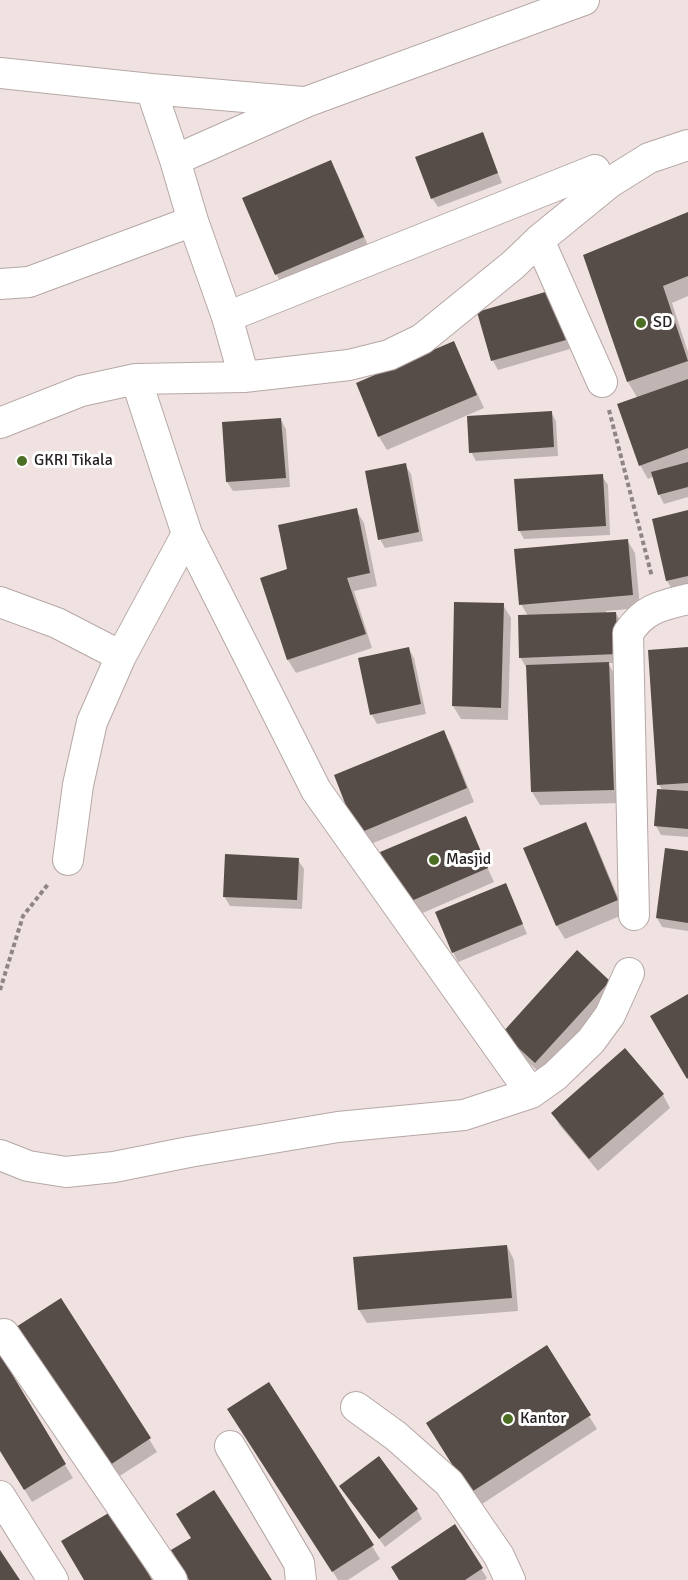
<!DOCTYPE html>
<style>
body{margin:0}
canvas{display:block;background:#f0e2e0}
</style>
<canvas width="688" height="1580"></canvas>
<script>
const context = document.querySelector('canvas').getContext('2d');
context.lineJoin = 'round';
function paint(path, color) {
  context.fillStyle = color;
  context.fill(path, 'evenodd');
}
function trace(path, color, width, dash) {
  context.strokeStyle = color;
  context.lineWidth = width;
  context.lineCap = dash ? 'butt' : 'round';
  context.setLineDash(dash || []);
  context.stroke(path);
}
function drawText(font, color, halo, rows, align = 'center') {
  context.font = font + ' Signika,sans-serif';
  context.lineWidth = 6;
  context.setLineDash([]);
  context.textBaseline = 'middle';
  context.strokeStyle = halo;
  context.fillStyle = color;
  for (const [text, x, y, turn = 0] of rows) {
    context.save();
    context.translate(x, y);
    context.rotate((+turn || 0) * Math.PI / 180);
    context.textAlign = isNaN(turn) ? turn : align;
    if (halo) context.strokeText(text, 0, 0);
    context.fillText(text, 0, 0);
    context.restore();
  }
}
paint(new Path2D(`
 M 482,134 L 502,183 L 438,207 L 432,198 Z
 M 331,162 L 338,175 L 370,250 L 284,287 L 276,274 Z
 M 688,213 L 688,296 L 672,303 L 688,352 L 688,497 L 664,504 L 659,494 L 654,476 L 648,479 L 640,465 L 638,399 L 628,382 Z
 M 556,301 L 570,349 L 498,370 L 493,361 L 479,313 Z
 M 454,343 L 484,408 L 387,450 L 379,437 L 358,384 Z
 M 551,412 L 556,421 L 558,456 L 476,461 L 471,452 Z
 M 281,420 L 286,429 L 290,487 L 233,491 L 227,482 L 223,424 Z
 M 405,465 L 411,474 L 423,541 L 385,548 L 380,539 Z
 M 602,476 L 608,485 L 610,535 L 524,539 L 519,530 Z
 M 356,510 L 364,523 L 377,586 L 354,591 L 372,648 L 296,673 L 288,660 L 262,579 L 289,570 Z
 M 688,512 L 688,591 L 675,594 L 667,581 Z
 M 627,540 L 635,553 L 640,608 L 606,611 L 606,613 L 616,613 L 621,622 L 622,663 L 608,663 L 616,677 L 621,803 L 540,805 L 532,792 L 528,666 L 526,667 L 520,657 L 528,616 L 521,604 Z
 M 503,605 L 511,618 L 508,720 L 461,719 L 453,706 Z
 M 409,649 L 414,658 L 426,714 L 377,724 L 372,715 Z
 M 688,649 L 688,837 L 661,835 L 656,826 L 663,791 L 659,785 Z
 M 443,732 L 451,745 L 474,802 L 366,846 L 358,833 Z
 M 465,818 L 494,882 L 411,918 L 404,905 Z
 M 585,824 L 593,837 L 625,914 L 565,939 L 557,926 L 525,849 Z
 M 688,853 L 688,931 L 662,927 L 657,918 Z
 M 298,860 L 304,869 L 302,909 L 230,906 L 224,896 Z
 M 506,885 L 527,934 L 458,962 L 453,952 Z
 M 609,982 L 617,995 L 543,1076 L 511,1046 Z
 M 663,1095 L 670,1108 L 598,1171 L 560,1126 L 553,1113 Z
 M 507,1246 L 514,1260 L 518,1311 L 367,1323 L 359,1310 Z
 M 26,1341 L 149,1439 L 157,1452 L 115,1479 Z
 M 546,1347 L 597,1429 L 479,1506 L 435,1437 Z
 M 0,1357 L 73,1478 L 32,1502 L 0,1449 Z
 M 237,1422 L 372,1546 L 380,1559 L 348,1580 L 338,1580 Z
 M 341,1487 L 417,1510 L 422,1519 L 385,1547 Z
 M 455,1527 L 487,1578 L 485,1580 L 400,1580 Z`), '#0003');
paint(new Path2D(`
 M 483,132 L 498,173 L 431,199 L 415,157 Z
 M 331,160 L 364,237 L 275,275 L 242,198 Z
 M 688,212 L 688,276 L 663,286 L 688,361 L 627,382 L 583,255 Z
 M 552,290 L 566,340 L 491,361 L 477,312 Z
 M 454,341 L 477,395 L 378,437 L 356,383 Z
 M 688,379 L 688,448 L 639,466 L 617,404 Z
 M 552,411 L 554,447 L 469,453 L 467,416 Z
 M 281,418 L 286,478 L 226,482 L 222,422 Z
 M 688,462 L 688,487 L 658,495 L 651,472 Z
 M 406,463 L 419,532 L 378,540 L 365,471 Z
 M 603,474 L 606,526 L 518,531 L 514,479 Z
 M 357,508 L 370,573 L 347,578 L 366,634 L 287,660 L 260,578 L 287,569 L 278,525 Z
 M 688,510 L 688,576 L 666,581 L 652,519 Z
 M 628,539 L 633,595 L 519,605 L 514,549 Z
 M 454,602 L 504,603 L 501,708 L 452,706 Z
 M 616,612 L 618,654 L 519,658 L 518,615 Z
 M 409,647 L 421,704 L 370,715 L 358,658 Z
 M 688,647 L 688,783 L 657,785 L 648,650 Z
 M 609,662 L 614,790 L 531,792 L 526,665 Z
 M 444,730 L 467,788 L 357,834 L 334,775 Z
 M 657,789 L 688,791 L 688,829 L 654,826 Z
 M 466,816 L 488,868 L 402,905 L 380,852 Z
 M 586,822 L 618,900 L 556,926 L 523,848 Z
 M 665,848 L 688,851 L 688,923 L 656,918 Z
 M 225,854 L 299,858 L 297,900 L 223,897 Z
 M 506,883 L 523,924 L 452,953 L 435,912 Z
 M 577,950 L 610,981 L 535,1063 L 502,1033 Z
 M 688,994 L 688,1078 L 687,1079 L 650,1016 Z
 M 625,1048 L 664,1094 L 589,1159 L 551,1113 Z
 M 507,1245 L 512,1298 L 358,1310 L 353,1257 Z
 M 61,1298 L 151,1438 L 107,1467 L 16,1327 Z
 M 547,1345 L 591,1415 L 470,1493 L 426,1423 Z
 M 0,1354 L 66,1464 L 24,1490 L 0,1451 Z
 M 269,1382 L 374,1545 L 332,1572 L 227,1409 Z
 M 379,1456 L 418,1509 L 379,1539 L 339,1486 Z
 M 214,1490 L 272,1580 L 189,1580 L 171,1550 L 191,1538 L 176,1514 Z
 M 112,1511 L 152,1580 L 84,1580 L 61,1541 Z
 M 455,1524 L 483,1568 L 465,1580 L 399,1580 L 391,1567 Z
 M 0,1550 L 20,1580 L 0,1580 Z`), '#574d48');
const street = new Path2D(`
 M 0,73 L 151,89 L 175,160 L 193,221 L 227,317 L 244,377
 M 151,89 L 303,102
 M 175,160 L 306,102 L 584,0
 M 539,240 L 602,382
 M 0,284 L 29,282 L 193,221
 M 227,317 L 595,170
 M 136,379 L 187,534 L 316,790 L 531,1093
 M 0,423 L 81,391 L 136,379 L 244,377 L 349,365 L 389,355 L 422,339 L 513,265 L 539,240 L 609,183 L 649,158 L 688,145
 M 0,602 L 57,623 L 121,656
 M 68,860 L 78,785 L 92,722 L 121,656 L 187,534
 M 634,915 L 628,633 C 645,608 660,606 688,599
 M 0,1155 L 28,1166 L 66,1172 L 114,1167 L 189,1152 L 338,1127 L 464,1115 L 531,1093 L 555,1076 L 591,1041 L 610,1015 L 629,973
 M 4,1334 L 172,1580
 M 356,1407 L 396,1436 L 449,1483 L 499,1556 L 510,1580
 M 230,1446 L 299,1563 L 301,1580
 M 0,1496 L 53,1580`);
trace(street, '#b5a8a6', 32);
trace(new Path2D(`
 M 609,410 L 652,577
 M 0,990 L 23,916 L 49,883`), '#8f8584', 4, [4.5, 3]);
trace(street, '#fff', 30);
for (const [x, y, r, color] of [
 [641,323,6,"#4b6d24"],
 [22,461,6,"#4b6d24"],
 [434,860,6,"#4b6d24"],
 [508,1419,6,"#4b6d24"]
]) {
  const dot = new Path2D();
  dot.arc(x, y, r, 0, 2 * Math.PI);
  context.fillStyle = color;
  context.fill(dot);
  trace(dot, '#fff', 2);
}
drawText('16px', '#272222', '#fff', [
 ["SD",653,323],
 ["GKRI Tikala",34,461],
 ["Masjid",446,860],
 ["Kantor",520,1419]
], 'left');
</script>
